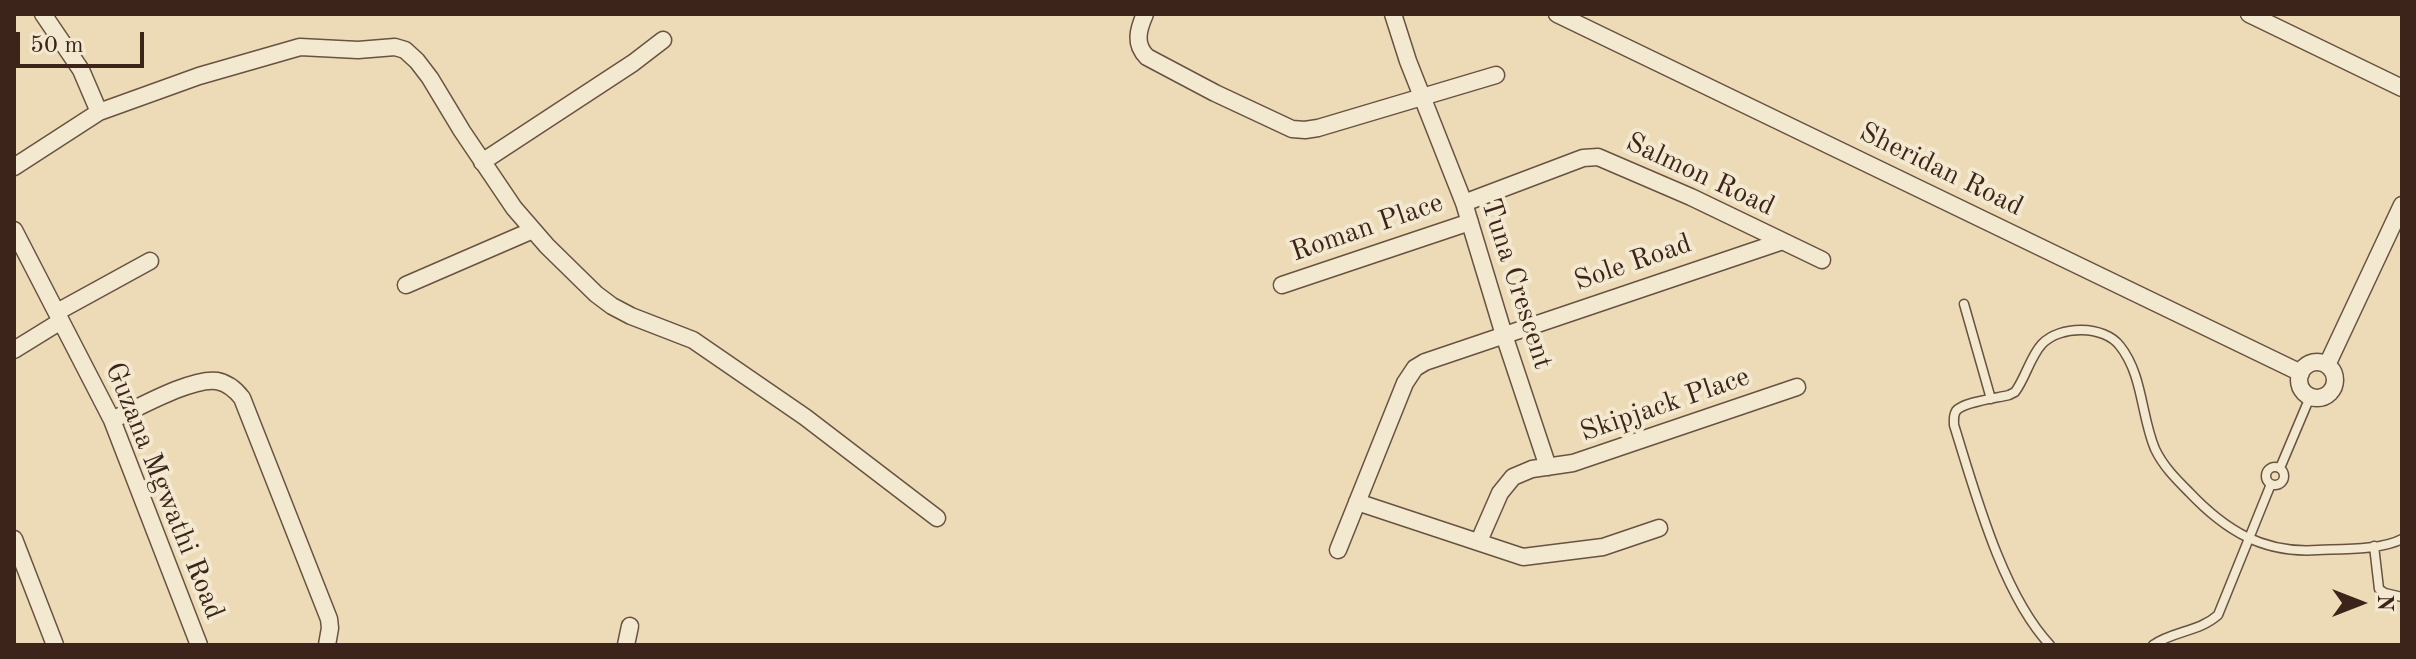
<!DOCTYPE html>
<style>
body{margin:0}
#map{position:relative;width:2416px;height:659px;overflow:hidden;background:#ecdbb6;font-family:"Old Standard TT",serif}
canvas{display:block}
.frame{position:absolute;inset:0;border:16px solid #3c241a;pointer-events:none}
.north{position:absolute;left:2320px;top:563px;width:80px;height:80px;-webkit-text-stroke:6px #f3e8d0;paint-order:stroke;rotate:90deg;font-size:22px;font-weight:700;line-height:32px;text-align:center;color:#3c241a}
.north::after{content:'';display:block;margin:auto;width:28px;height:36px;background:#3c241a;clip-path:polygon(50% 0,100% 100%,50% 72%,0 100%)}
.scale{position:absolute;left:16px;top:32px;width:128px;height:36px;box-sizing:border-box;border:4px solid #3c241a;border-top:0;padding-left:10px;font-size:24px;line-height:28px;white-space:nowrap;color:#3c241a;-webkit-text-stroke:6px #f3e8d0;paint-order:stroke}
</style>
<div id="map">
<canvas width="2416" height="659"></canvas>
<div class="frame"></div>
<div class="north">N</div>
<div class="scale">50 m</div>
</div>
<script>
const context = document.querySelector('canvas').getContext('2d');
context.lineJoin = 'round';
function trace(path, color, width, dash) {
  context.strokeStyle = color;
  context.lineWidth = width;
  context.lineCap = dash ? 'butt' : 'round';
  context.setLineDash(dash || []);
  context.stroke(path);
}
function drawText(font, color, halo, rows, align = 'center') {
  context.font = font + ' "Old Standard TT",serif';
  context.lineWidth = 8;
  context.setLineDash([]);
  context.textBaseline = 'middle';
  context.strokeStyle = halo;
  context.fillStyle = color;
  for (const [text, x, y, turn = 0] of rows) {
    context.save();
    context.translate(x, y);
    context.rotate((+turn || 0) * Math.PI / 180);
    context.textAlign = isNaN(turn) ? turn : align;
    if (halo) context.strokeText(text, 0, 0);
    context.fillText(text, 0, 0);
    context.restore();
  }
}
const service = new Path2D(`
 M 1964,304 L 1991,399
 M2266 476a9 9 0 1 1 18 0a9 9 0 1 1-18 0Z
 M 2280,468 L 2310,397
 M 2374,546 L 2379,589 L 2385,593 L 2402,597
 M 2050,645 C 2002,594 1975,492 1954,425 C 1954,420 1953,416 1956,411 C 1963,402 1997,398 2009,395 L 2015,392 C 2026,377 2030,357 2042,344 C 2060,325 2104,325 2120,346 C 2143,375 2141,416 2155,449 C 2163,466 2176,479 2189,492 C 2225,530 2263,554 2318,550 C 2341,549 2382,550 2402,539
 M 2153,645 C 2173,631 2199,632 2218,615 L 2271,484`);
const minor = new Path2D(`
 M 1145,14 C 1138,30 1134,44 1147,57 L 1215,93 L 1292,129 L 1305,130 L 1318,128 L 1496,75
 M 1393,14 L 1408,61 L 1464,203 L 1504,335 L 1548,467
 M 1557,14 L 2301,373
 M 2249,14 L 2402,88
 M 99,112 L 199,76 L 300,47 L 358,50 L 395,47 L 405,50 L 417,61 L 430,78 L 462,131 L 514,208 L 547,246 L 596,294 L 612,306 L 631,316 L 693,340 L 805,417 L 937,518
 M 482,162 L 633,63 L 663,40
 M 14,167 L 99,112 L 81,70 L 43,14
 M 1464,203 L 1583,158 L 1598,157 L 1691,197 L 1822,260
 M 14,230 L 112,420 L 199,645
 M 406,285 L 533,230
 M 1282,285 L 1470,222
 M 57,312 L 150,261
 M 14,350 L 61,321
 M2299 380a18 18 0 1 1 36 0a18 18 0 1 1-36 0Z
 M 2327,365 L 2402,205
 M 112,420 C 136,409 192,377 217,381 C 228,383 235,389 242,398 L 329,619 L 330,628 L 327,645
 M 1357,502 L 1523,557 L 1603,547 L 1659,528
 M 14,539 L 55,645
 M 1479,541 L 1500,493 L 1513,477 L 1532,469 L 1573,463 L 1797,387
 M 1338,550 L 1405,383 L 1415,368 L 1425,362 L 1780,242
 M 626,645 L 630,626`);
trace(service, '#685241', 11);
trace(minor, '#685241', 19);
trace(service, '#f3e8d0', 8);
trace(minor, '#f3e8d0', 16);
drawText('28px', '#3c241a', '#f3e8d0', [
 ["Sheridan Road",1941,170,26],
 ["Salmon Road",1700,175,25],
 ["Roman Place",1367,228,-19],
 ["Sole Road",1633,263,-19],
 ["Tuna Crescent",1516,284,72],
 ["Skipjack Place",1665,405,-19],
 ["Guzana Mgwathi Road",164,491,68]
]);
</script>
